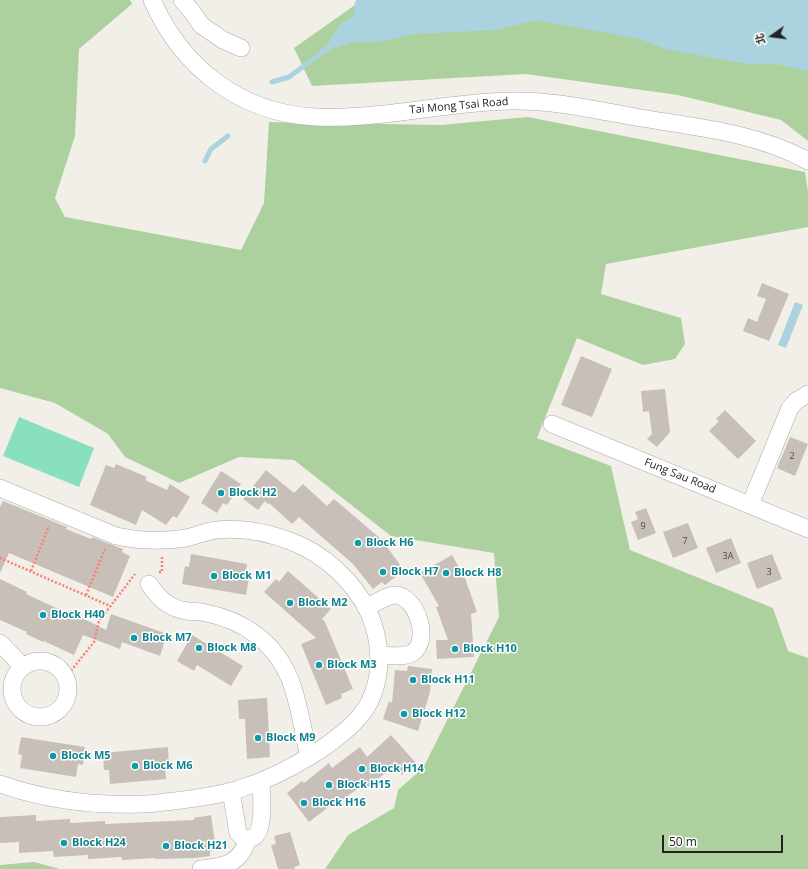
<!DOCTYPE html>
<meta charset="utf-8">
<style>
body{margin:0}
#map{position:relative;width:808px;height:869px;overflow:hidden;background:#f2efe9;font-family:"Open Sans","Noto Sans TC",sans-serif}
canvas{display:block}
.north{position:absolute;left:752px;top:16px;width:40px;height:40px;-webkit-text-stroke:3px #fff;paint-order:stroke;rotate:256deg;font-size:11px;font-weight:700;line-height:16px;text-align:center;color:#222}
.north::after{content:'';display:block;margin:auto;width:14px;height:18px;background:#222;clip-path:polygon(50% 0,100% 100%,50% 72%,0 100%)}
.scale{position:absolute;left:662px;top:835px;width:121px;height:18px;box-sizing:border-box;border:2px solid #222;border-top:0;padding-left:5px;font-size:12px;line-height:14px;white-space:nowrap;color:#222;-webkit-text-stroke:3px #fff;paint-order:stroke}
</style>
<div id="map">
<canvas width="808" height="869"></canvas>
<div class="north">北</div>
<div class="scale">50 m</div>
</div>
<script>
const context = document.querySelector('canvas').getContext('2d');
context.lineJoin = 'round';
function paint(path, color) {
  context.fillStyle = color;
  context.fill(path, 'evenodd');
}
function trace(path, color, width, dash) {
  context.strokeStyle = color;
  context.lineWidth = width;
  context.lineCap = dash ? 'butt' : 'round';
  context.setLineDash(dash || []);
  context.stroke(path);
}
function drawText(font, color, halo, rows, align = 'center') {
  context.font = font + ' "Open Sans",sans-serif';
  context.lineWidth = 3;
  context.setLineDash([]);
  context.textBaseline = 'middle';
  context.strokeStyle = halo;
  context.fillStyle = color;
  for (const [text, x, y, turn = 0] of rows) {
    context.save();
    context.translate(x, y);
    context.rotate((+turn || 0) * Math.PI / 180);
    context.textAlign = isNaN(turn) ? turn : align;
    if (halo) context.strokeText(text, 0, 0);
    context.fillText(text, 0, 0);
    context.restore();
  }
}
paint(new Path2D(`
 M 0,0 L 130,0 L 132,4 L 79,49 L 75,136 L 55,198 L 65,217 L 241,250 L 264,203 L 269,122 L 441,125 L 528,117 L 805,172 L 808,192 L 808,227 L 606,264 L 601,294 L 681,318 L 685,344 L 675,359 L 643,365 L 577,338 L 537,438 L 611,466 L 630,550 L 773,608 L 788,651 L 808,658 L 808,869 L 325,869 L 348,835 L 394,808 L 398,790 L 423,768 L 499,617 L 494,553 L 391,536 L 294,460 L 239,457 L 179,483 L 125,457 L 108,434 L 55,403 L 0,388 Z
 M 362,0 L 808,44 L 808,141 L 781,120 L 678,95 L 526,74 L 312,86 L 294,48 Z
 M 34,862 L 60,869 L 0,869 L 0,865 Z`), '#add19e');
paint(new Path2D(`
 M 19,417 L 94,448 L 79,487 L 3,456 Z`), '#88e0be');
paint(new Path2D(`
 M 356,0 L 808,0 L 808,71 L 776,64 L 747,64 L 665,49 L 640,39 L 536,20 L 496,30 L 414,34 L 380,42 L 353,42 L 336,48 L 328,43 L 342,22 L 354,16 L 354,5 Z
 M 795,302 L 803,305 L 786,348 L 778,345 Z`), '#aad3df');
trace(new Path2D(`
 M 272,82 L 289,77 L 332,45
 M 205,161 L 211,149 L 228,136`), '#aad3df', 5);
paint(new Path2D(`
 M 762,283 L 789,294 L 769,341 L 743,331 L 748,318 L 757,322 L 766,299 L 757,296 Z
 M 581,356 L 612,369 L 592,417 L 561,405 Z
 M 665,389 L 670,432 L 657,447 L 647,439 L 652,434 L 649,411 L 643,412 L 641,391 Z
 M 725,410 L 756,441 L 738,459 L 709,431 L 719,421 L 716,419 Z
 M 790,437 L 808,444 L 795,476 L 777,468 Z
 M 116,464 L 147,477 L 145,480 L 167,490 L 170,484 L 190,497 L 177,518 L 173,516 L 166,525 L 142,510 L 136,525 L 90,505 L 106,465 L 114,468 Z
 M 266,470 L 294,493 L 303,484 L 327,506 L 334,499 L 381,539 L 404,570 L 385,585 L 382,582 L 373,589 L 353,564 L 299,517 L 292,524 L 269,503 L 268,504 L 265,501 L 258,510 L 243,499 Z
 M 221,471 L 241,484 L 227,505 L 223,503 L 217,513 L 201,503 Z
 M 3,501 L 67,527 L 66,529 L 91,539 L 92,537 L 123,549 L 122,552 L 130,556 L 113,597 L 9,553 L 0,573 L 0,507 Z
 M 646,508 L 656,533 L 638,540 L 631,522 L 638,519 L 635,512 Z
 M 688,523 L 698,548 L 673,558 L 663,532 Z
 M 731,538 L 741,563 L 716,573 L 706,548 Z
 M 191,554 L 247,564 L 245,577 L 249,578 L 246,595 L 182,584 L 185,566 L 189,567 Z
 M 772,554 L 782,579 L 757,589 L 747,563 Z
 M 452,555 L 465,578 L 477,612 L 471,614 L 474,657 L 437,659 L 436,640 L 448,640 L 436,607 L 439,606 L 420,573 Z
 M 288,571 L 331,609 L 322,619 L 325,622 L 353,689 L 341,694 L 342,698 L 326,705 L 301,644 L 316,638 L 264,592 L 276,579 L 279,582 Z
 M 0,579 L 27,592 L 26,594 L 67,613 L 68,611 L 106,630 L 111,614 L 167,634 L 160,656 L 122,642 L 120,649 L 83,635 L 74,655 L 44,641 L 43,642 L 26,634 L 27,632 L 0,620 Z
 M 192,635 L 243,666 L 231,686 L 197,665 L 194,671 L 177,661 Z
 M 408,666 L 432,669 L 430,692 L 418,731 L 383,719 L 389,701 L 392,703 L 395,670 L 407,671 Z
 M 267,698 L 270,757 L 247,759 L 245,719 L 239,719 L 238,700 Z
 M 391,735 L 416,763 L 402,775 L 394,766 L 367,788 L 364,784 L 333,807 L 331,805 L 309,822 L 287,793 L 302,781 L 304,783 L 329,763 L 332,768 L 360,747 L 367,757 Z
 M 21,737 L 85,747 L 83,765 L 78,764 L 76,777 L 20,768 L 22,755 L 18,754 Z
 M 168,747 L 169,765 L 165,765 L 166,779 L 110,784 L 109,770 L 104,770 L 103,753 Z
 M 36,815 L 36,821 L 70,819 L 70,823 L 105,821 L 105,824 L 194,820 L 194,818 L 211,815 L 216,850 L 210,851 L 210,856 L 195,858 L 155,859 L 155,858 L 122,860 L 122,857 L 88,859 L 88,855 L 54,857 L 53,851 L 19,853 L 19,842 L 0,843 L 0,817 Z
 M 290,832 L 300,865 L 294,867 L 295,869 L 278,869 L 271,845 L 276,844 L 274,836 Z`), '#c7bfb8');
const minor = new Path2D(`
 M 152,0 C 182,67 239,113 315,117 C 380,120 446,102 511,101 C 553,100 595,110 635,117 C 694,127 755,132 808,161
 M 182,0 L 193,13 L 201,25 L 223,40 L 241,48
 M 552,424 L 808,529
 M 0,488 L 116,536 C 140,541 162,542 186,538 C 196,536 206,531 217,530 C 242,527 266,532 290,541 C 323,553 354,581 369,613 C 381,640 383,674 370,701 C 351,739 279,777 239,789 C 218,796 196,798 174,801 C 163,802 153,804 143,804 C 94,806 46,800 0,784
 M 750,505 L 790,408 L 796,401 L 808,394
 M 149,584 C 158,598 170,609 187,611 C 193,612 200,611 206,613 C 243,620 274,642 289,677 C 299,700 303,732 309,757
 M 366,608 C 374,604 385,596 394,595 C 416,594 432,641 412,653 C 403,658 389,655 379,655
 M 0,643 L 23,667
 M12 689a28 28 0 1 1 56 0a28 28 0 1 1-56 0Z
 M 231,791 L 238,833 C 242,838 246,841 252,838 C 266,832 261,794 261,781
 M 201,869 C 224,866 240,865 248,839`);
trace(minor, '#a9a9a9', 18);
trace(new Path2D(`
 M 0,558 L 110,606
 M 31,571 L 49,526
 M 159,572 L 162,572 L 162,557
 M 86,595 L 105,549
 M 66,677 L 94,642 L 99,621 L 135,574`), '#fa8072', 2.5, [2, 2]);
trace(minor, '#fff', 17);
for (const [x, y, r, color] of [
 [221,493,4,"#0f9aa8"],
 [358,543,4,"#0f9aa8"],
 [383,572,4,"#0f9aa8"],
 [446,573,4,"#0f9aa8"],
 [214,576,4,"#0f9aa8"],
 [290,603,4,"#0f9aa8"],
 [43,615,4,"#0f9aa8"],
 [134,638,4,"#0f9aa8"],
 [199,648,4,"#0f9aa8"],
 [455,649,4,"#0f9aa8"],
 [319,665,4,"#0f9aa8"],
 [413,680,4,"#0f9aa8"],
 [404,714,4,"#0f9aa8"],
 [258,738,4,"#0f9aa8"],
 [53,756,4,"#0f9aa8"],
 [135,766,4,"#0f9aa8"],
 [362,769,4,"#0f9aa8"],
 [329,785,4,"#0f9aa8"],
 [304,803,4,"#0f9aa8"],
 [64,843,4,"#0f9aa8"],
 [166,846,4,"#0f9aa8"]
]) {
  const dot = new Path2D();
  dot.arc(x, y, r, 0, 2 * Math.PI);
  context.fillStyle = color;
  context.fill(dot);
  trace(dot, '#fff', 1.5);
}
drawText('9px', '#4b4948', null, [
 ["2",792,456],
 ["9",643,526],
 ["7",685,541],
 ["3A",728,556],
 ["3",769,572]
]);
drawText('11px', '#222', '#fff', [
 ["Tai Mong Tsai Road",459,106,-5],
 ["Fung Sau Road",680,476,22]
]);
drawText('bold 11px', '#0d838f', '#fff', [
 ["Block H2",229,493],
 ["Block H6",366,543],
 ["Block H7",391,572],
 ["Block H8",454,573],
 ["Block M1",222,576],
 ["Block M2",298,603],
 ["Block H40",51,615],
 ["Block M7",142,638],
 ["Block M8",207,648],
 ["Block H10",463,649],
 ["Block M3",327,665],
 ["Block H11",421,680],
 ["Block H12",412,714],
 ["Block M9",266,738],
 ["Block M5",61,756],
 ["Block M6",143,766],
 ["Block H14",370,769],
 ["Block H15",337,785],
 ["Block H16",312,803],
 ["Block H24",72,843],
 ["Block H21",174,846]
], 'left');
</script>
